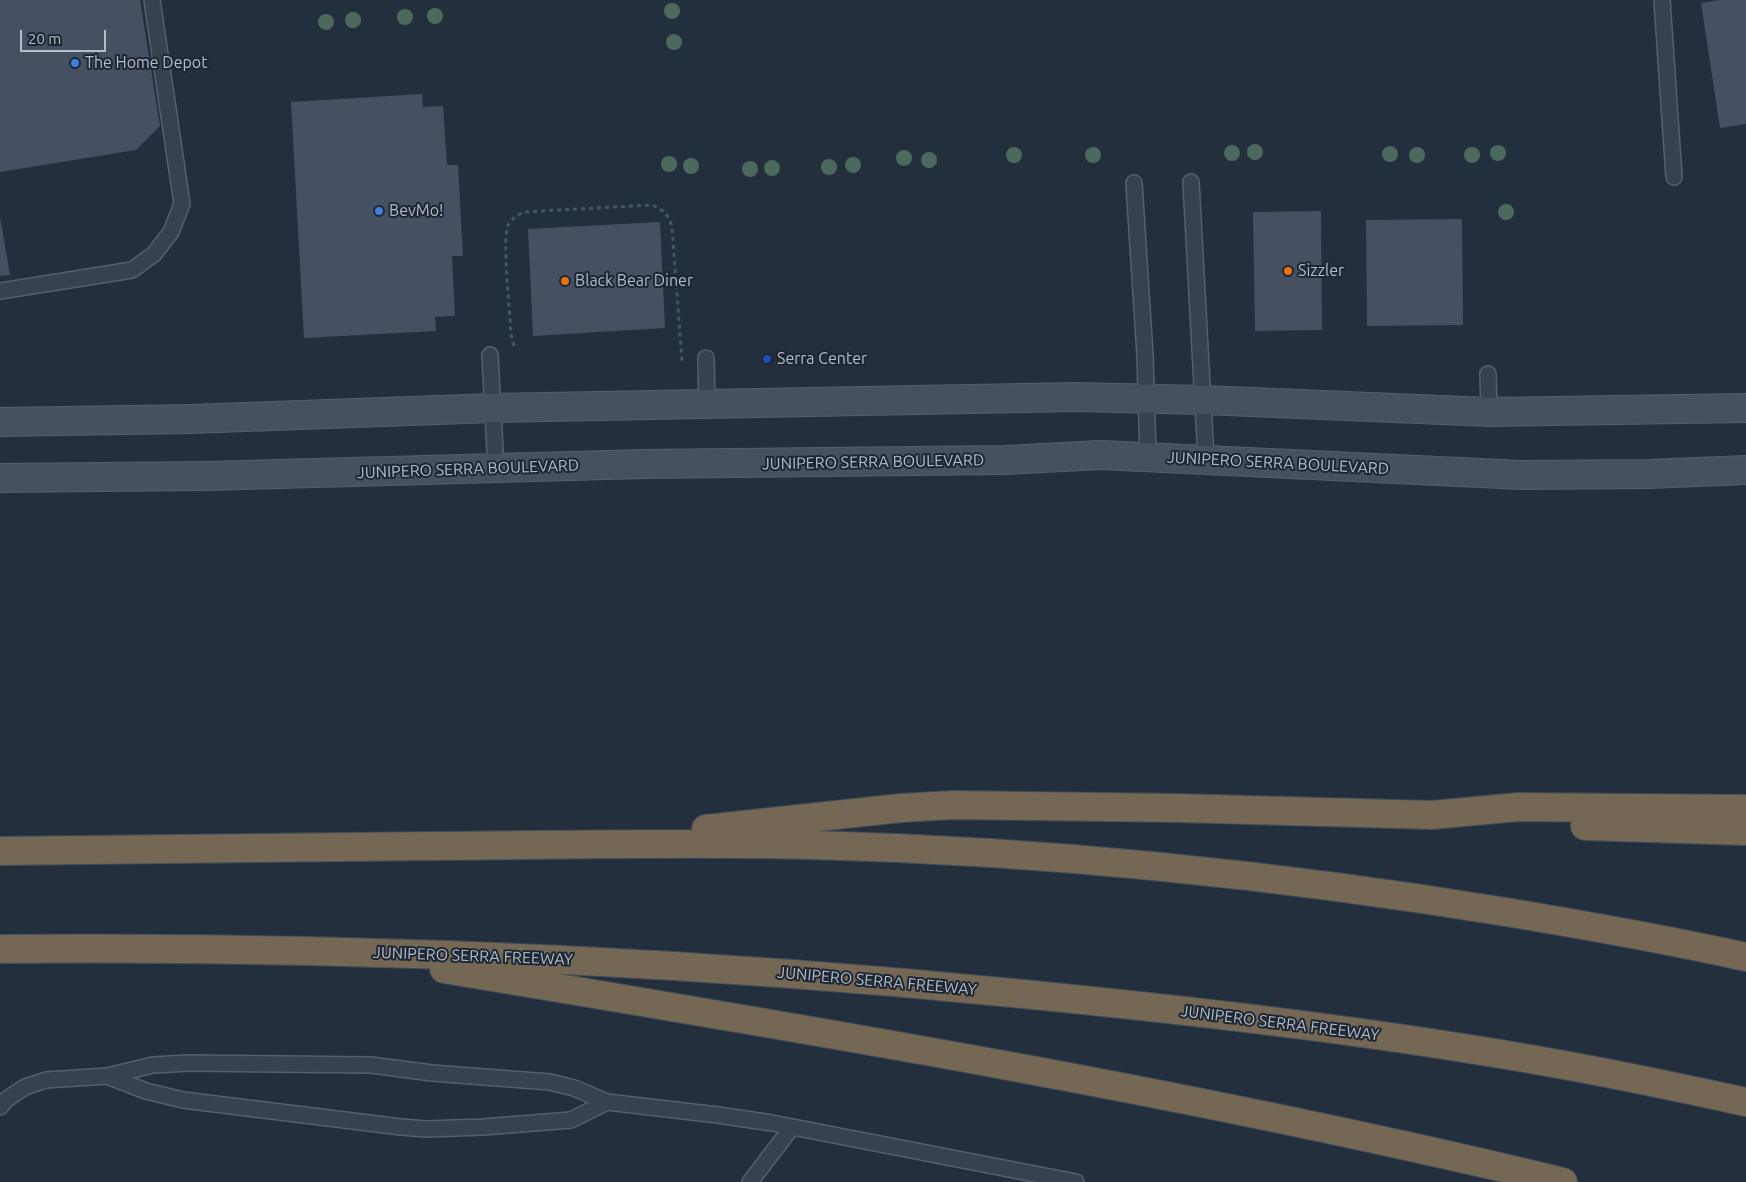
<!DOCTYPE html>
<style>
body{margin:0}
#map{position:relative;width:1746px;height:1182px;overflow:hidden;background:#242f3e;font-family:Ubuntu,sans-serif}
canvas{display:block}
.scale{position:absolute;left:20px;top:30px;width:86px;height:22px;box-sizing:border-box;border:2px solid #b4bcc9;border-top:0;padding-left:6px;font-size:15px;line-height:18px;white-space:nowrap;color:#b4bcc9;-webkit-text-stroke:4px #1d2633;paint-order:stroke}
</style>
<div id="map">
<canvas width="1746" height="1182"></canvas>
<div class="scale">20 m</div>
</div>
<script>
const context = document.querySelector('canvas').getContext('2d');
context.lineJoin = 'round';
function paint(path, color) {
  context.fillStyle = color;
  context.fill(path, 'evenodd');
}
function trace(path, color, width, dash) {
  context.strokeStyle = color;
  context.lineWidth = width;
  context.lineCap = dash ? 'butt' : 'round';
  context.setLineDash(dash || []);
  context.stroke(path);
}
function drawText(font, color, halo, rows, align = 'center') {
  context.font = font + ' Ubuntu,sans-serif';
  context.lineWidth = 4;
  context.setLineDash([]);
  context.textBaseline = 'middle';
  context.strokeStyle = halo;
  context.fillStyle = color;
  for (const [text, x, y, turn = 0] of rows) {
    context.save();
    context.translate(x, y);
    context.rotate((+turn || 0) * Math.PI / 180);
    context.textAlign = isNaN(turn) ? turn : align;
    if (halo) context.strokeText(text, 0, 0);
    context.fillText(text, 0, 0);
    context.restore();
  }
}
paint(new Path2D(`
 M 0,0 L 140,0 L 160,126 L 136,150 L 0,172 Z
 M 1720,0 L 1746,0 L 1746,124 L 1720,128 L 1701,3 Z
 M 422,94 L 423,107 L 443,106 L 447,165 L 458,165 L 463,256 L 452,256 L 455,316 L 435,317 L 436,331 L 304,338 L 291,102 Z
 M 1321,211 L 1322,330 L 1255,331 L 1253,212 Z
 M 0,217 L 10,275 L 0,276 Z
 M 1462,219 L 1463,325 L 1367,326 L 1366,220 Z
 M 660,222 L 665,328 L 533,336 L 528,229 Z`), '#455162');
const service = new Path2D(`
 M 1662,0 L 1674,177
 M 1191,182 L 1206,459
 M 1134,183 L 1145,355 L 1148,456
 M 0,291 L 132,270 L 154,254 L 171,232 L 182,204 L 152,0
 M 490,355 L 496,469
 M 706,358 L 707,404
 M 1488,374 L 1489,412
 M 107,1076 L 146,1091 L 183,1100 L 401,1127 L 426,1129 L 483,1127 L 571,1120 L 607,1102
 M 0,1107 L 7,1099 L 25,1087 L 46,1080 L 107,1076 L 153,1065 L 189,1063 L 371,1065 L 432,1073 L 550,1082 L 574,1088 L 607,1102 L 718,1115 L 772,1123 L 1076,1182
 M 750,1182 L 792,1127`);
const secondary = new Path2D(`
 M 0,422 L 191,419 L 493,408 L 1076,397 L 1203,400 L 1489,412 L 1746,408
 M 0,478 L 206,476 L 644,464 L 1005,460 L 1101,455 L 1522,475 L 1648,474 L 1746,470`);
const motorway = new Path2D(`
 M 1585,826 L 1746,831
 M 706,829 L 901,808 L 953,805 L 1177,808 L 1432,815 L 1518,807 L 1746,809
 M 0,851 C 144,850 288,848 432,846 C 558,845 684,842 811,845 C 1045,851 1281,875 1512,913 C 1590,926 1669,940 1746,957
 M 0,949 C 338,946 676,960 1013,993 C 1197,1011 1382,1032 1564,1065 C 1625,1076 1686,1089 1746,1102
 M 444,969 C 819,1031 1194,1093 1563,1182`);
trace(service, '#565f6c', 18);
trace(secondary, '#565f6c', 30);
trace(motorway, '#434c59', 30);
trace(new Path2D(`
 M 514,346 L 511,334 C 510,315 502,238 508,225 C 511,219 517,216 523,212 L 652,205 C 663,209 670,216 672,228 L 682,361`), '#44595c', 3, [4, 4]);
trace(service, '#38414e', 15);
trace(secondary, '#465061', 28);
trace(motorway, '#746855', 28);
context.fillStyle = '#4b6a5d';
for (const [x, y] of [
 [672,11],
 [435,16],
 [405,17],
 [353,20],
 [326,22],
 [674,42],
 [1255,152],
 [1232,153],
 [1498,153],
 [1390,154],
 [1014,155],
 [1093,155],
 [1417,155],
 [1472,155],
 [904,158],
 [929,160],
 [669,164],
 [853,165],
 [691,166],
 [829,167],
 [772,168],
 [750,169],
 [1506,212]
]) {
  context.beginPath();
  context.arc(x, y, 8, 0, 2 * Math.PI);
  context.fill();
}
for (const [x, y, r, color] of [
 [75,63,5,"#3f7fe0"],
 [379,211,5,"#3f7fe0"],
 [1288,271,5,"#e8710a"],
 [565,281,5,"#e8710a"],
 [767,359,5,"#1a4fb4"]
]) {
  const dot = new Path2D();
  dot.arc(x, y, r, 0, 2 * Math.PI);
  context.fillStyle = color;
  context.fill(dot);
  trace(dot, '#1d2633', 2);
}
drawText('16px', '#b4bcc9', '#1d2633', [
 ["The Home Depot",85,63],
 ["BevMo!",389,211],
 ["Sizzler",1298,271],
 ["Black Bear Diner",575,281],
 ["Serra Center",777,359]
], 'left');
drawText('16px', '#b4bcc9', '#1d2633', [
 ["JUNIPERO SERRA BOULEVARD",873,462,-1],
 ["JUNIPERO SERRA BOULEVARD",1278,463,3],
 ["JUNIPERO SERRA BOULEVARD",468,469,-2],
 ["JUNIPERO SERRA FREEWAY",473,956,2],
 ["JUNIPERO SERRA FREEWAY",877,981,5],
 ["JUNIPERO SERRA FREEWAY",1280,1023,7]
]);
</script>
